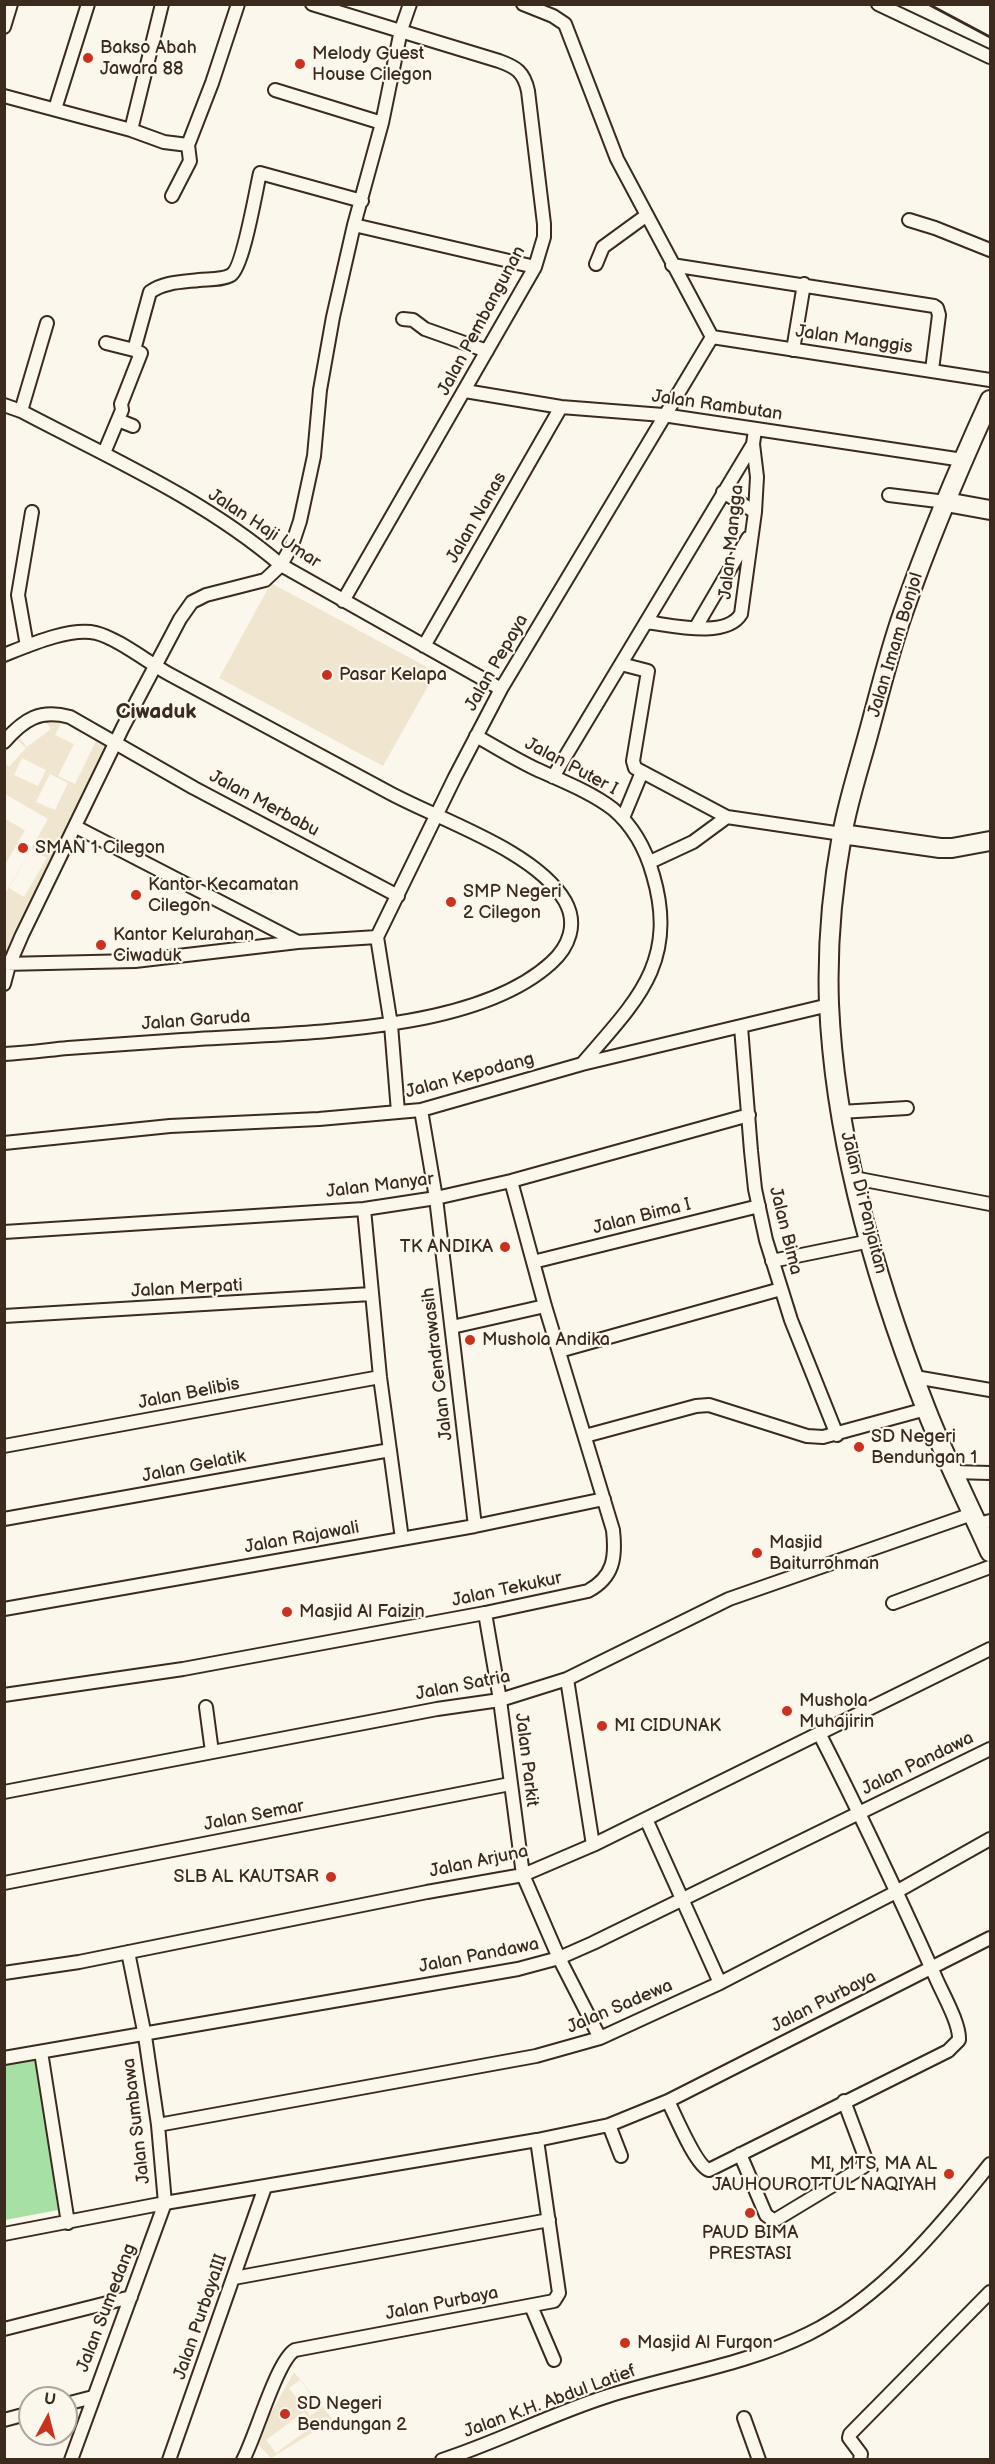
<!DOCTYPE html>
<style>
body{margin:0}
#map{position:relative;width:995px;height:2464px;overflow:hidden;background:#fbf7ec;font-family:"Balsamiq Sans",sans-serif}
canvas{display:block}
.frame{position:absolute;inset:0;border:6px solid #3b2a1e;pointer-events:none}
.north{position:absolute;left:18px;top:2386px;width:60px;height:60px;box-sizing:border-box;background:#fbf7ec;border:2px solid #aea59a;border-radius:50%;rotate:7deg;font-size:16px;font-weight:700;line-height:24px;text-align:center;color:#3b2a1e}
.north::after{content:'';display:block;margin:auto;width:21px;height:27px;background:#c8321e;clip-path:polygon(50% 0,100% 100%,50% 72%,0 100%)}
</style>
<div id="map">
<canvas width="995" height="2464"></canvas>
<div class="frame"></div>
<div class="north">U</div>
</div>
<script>
const context = document.querySelector('canvas').getContext('2d');
context.lineJoin = 'round';
function paint(path, color) {
  context.fillStyle = color;
  context.fill(path, 'evenodd');
}
function trace(path, color, width, dash) {
  context.strokeStyle = color;
  context.lineWidth = width;
  context.lineCap = dash ? 'butt' : 'round';
  context.setLineDash(dash || []);
  context.stroke(path);
}
function drawText(font, color, halo, rows, align = 'center') {
  context.font = font + ' "Balsamiq Sans",sans-serif';
  context.lineWidth = 4.5;
  context.setLineDash([]);
  context.textBaseline = 'middle';
  context.strokeStyle = halo;
  context.fillStyle = color;
  for (const [text, x, y, turn = 0] of rows) {
    context.save();
    context.translate(x, y);
    context.rotate((+turn || 0) * Math.PI / 180);
    context.textAlign = isNaN(turn) ? turn : align;
    if (halo) context.strokeText(text, 0, 0);
    context.fillText(text, 0, 0);
    context.restore();
  }
}
paint(new Path2D(`
 M 271,583 L 436,672 L 383,766 L 219,678 Z
 M 53,715 L 112,743 L 44,873 L 5,957 L 5,894 L 48,819 L 5,794 L 5,763 L 9,767 L 26,748 L 17,740 L 5,752 L 5,746 L 36,719 ZM 43,718 L 51,729 L 27,747 L 18,736 ZM 63,720 L 98,737 L 75,784 L 58,776 L 74,744 L 55,735 ZM 22,758 L 46,770 L 38,786 L 14,775 ZM 50,774 L 68,783 L 55,810 L 36,802 ZM 31,849 L 47,858 L 24,897 L 9,888 Z
 M 5,819 L 25,830 L 5,865 Z
 M 294,2372 L 333,2420 L 271,2458 L 255,2441 ZM 300,2380 L 321,2408 L 310,2416 L 289,2388 ZM 304,2412 L 314,2425 L 276,2453 L 266,2440 Z`), '#f0e5cf');
paint(new Path2D(`
 M 35,2059 L 58,2210 L 5,2220 L 5,2065 Z`), '#a6e0a4');
const street = new Path2D(`
 M 312,4 L 499,61 C 516,67 524,72 528,91 L 544,224 L 544,237 L 535,267 L 343,601
 M 523,4 L 553,16 L 565,24 L 617,159 L 712,337
 M 878,4 L 990,57
 M 4,27 L 11,4
 M 275,90 L 382,123
 M 4,96 L 131,130 L 164,142 L 188,145
 M 55,109 L 88,4
 M 131,130 L 162,4
 M 172,196 L 190,161 L 188,145 L 212,83 L 238,4
 M 909,220 L 935,228 L 990,250
 M 354,225 L 535,267
 M 596,264 L 603,247 L 647,215
 M 672,265 L 934,306 L 937,308 L 939,315 L 932,370
 M 403,319 L 413,320 L 425,329 L 487,351
 M 712,337 L 990,380
 M 106,343 L 134,350
 M 793,350 L 804,284
 M 465,391 L 561,407 L 663,415 L 963,460
 M 4,405 L 21,411 C 110,458 204,499 281,565 L 501,689
 M 21,411 L 47,323
 M 118,420 L 133,426
 M 104,453 L 122,410 L 121,404 L 141,353 L 134,350 L 150,292 C 164,282 182,282 199,280 C 209,279 223,280 231,275 C 243,268 256,190 260,173 L 362,201
 M 723,492 L 755,512
 M 889,495 L 946,502
 M 646,622 C 671,625 726,639 741,614 L 755,512 L 757,477 L 753,444
 M 696,627 L 748,538
 M 27,646 L 18,595 L 32,512
 M 424,646 L 561,407
 M 4,655 C 29,645 70,627 96,633 C 117,638 149,663 169,674 C 242,713 315,753 388,792 C 439,820 535,850 565,901 C 578,924 569,947 551,963 C 471,1036 287,1032 182,1040 C 144,1043 106,1045 68,1048 C 47,1050 26,1053 4,1054
 M 621,664 L 648,671 L 633,761 L 635,768 L 727,817 L 842,834
 M 476,736 C 496,747 515,759 536,769 C 562,781 591,792 613,809 C 633,826 646,850 653,875 C 679,963 635,1002 582,1064
 M 4,742 C 24,719 40,709 70,717 L 194,788 L 398,896
 M 553,777 L 753,444 L 755,430
 M 623,818 L 642,772
 M 76,827 L 298,942
 M 650,862 L 693,842 L 727,817
 M 377,937 L 455,777 L 501,689 L 712,337
 M 377,937 L 391,1025 L 398,1112
 M 4,964 L 135,961 L 298,942 L 377,937
 M 4,984 L 9,965 L 22,935 L 123,727 L 180,619 L 192,602 L 206,595 L 265,580 L 281,565 L 292,545 L 300,521 L 314,456 L 320,390 L 333,317 L 354,225 L 382,123 L 401,30 L 410,4
 M 741,1027 L 751,1151 L 755,1189 L 766,1240 L 791,1320 L 837,1435
 M 421,1110 L 436,1198 L 475,1526
 M 840,1112 L 907,1108
 M 4,1143 L 170,1126 L 319,1119 L 421,1110 L 582,1064 L 829,1005
 M 854,1178 L 990,1204
 M 364,1209 L 380,1377 L 402,1539
 M 4,1232 L 364,1209 L 436,1198 L 511,1181 L 749,1115
 M 772,1261 L 870,1241
 M 533,1262 L 759,1206
 M 4,1316 L 371,1294
 M 452,1327 L 545,1306
 M 559,1351 L 781,1289
 M 915,1377 L 990,1390
 M 585,1436 L 696,1406 L 709,1405 L 807,1436 L 823,1437 L 926,1409
 M 4,1446 L 380,1377
 M 953,1472 L 990,1473
 M 4,1519 L 390,1450
 M 978,1524 L 990,1521
 M 893,1603 L 990,1567
 M 4,1609 L 475,1526 L 604,1499
 M 485,1613 L 500,1700 L 523,1875 L 559,1958 L 600,2038
 M 567,1679 L 593,1845
 M 4,1695 L 183,1669 L 485,1613 L 588,1591 C 614,1577 616,1557 613,1530 L 545,1306 L 511,1181
 M 206,1707 L 212,1752
 M 4,1792 L 437,1709 L 500,1700 L 567,1679 L 729,1599 L 972,1514
 M 646,1819 L 720,1983
 M 4,1883 L 510,1784
 M 4,1973 L 79,1962 L 427,1892 L 523,1875 L 593,1845 L 990,1649
 M 41,2052 L 68,2223
 M 4,2058 L 518,1969 L 559,1958 L 593,1943 L 990,1749
 M 668,2101 C 675,2115 696,2166 709,2170 L 948,2051 L 959,2040 C 960,2023 942,1993 935,1976 C 898,1894 860,1813 819,1733
 M 158,2125 L 536,2056 L 600,2038 L 720,1983 L 896,1892 L 990,1839
 M 609,2125 L 621,2156
 M 740,2154 L 766,2215 L 773,2220 L 777,2219 L 863,2167 L 865,2157 L 844,2101
 M 4,2234 L 165,2203 L 537,2140 L 609,2125 L 668,2101 L 990,1938
 M 234,2278 L 549,2220
 M 531,2306 L 554,2360
 M 4,2329 L 131,2297
 M 66,2404 L 93,2397
 M 744,2418 L 759,2460
 M 4,2420 L 30,2413
 M 71,2460 L 165,2203 L 158,2125 L 145,2036 L 128,1952
 M 169,2460 L 265,2187
 M 243,2460 C 256,2436 277,2360 295,2350 L 554,2301 L 559,2293 L 537,2140
 M 442,2460 C 498,2442 551,2414 608,2396 C 674,2375 745,2365 808,2334 C 881,2298 940,2227 990,2164
 M 860,2460 L 861,2454 L 849,2438 L 850,2434 L 990,2292`);
const secondary = new Path2D(`
 M 990,400 C 958,470 928,541 903,613 C 889,653 879,695 868,735 C 859,768 848,801 842,835 C 832,890 827,948 829,1004 C 835,1140 876,1282 926,1409 C 945,1458 969,1505 990,1552
 M 946,502 L 990,510
 M 842,834 L 940,848 L 952,848 L 990,841`);
trace(street, '#3b2a1e', 16);
trace(secondary, '#3b2a1e', 22);
trace(street, '#fbf7ec', 12);
trace(secondary, '#fbf7ec', 18);
trace(new Path2D(`
 M 928,4 L 990,37`), '#3b2a1e', 3);
for (const [x, y, r, color] of [
 [88,58,6,"#c8321e"],
 [300,64,6,"#c8321e"],
 [327,675,6,"#c8321e"],
 [23,848,6,"#c8321e"],
 [136,895,6,"#c8321e"],
 [451,902,6,"#c8321e"],
 [101,945,6,"#c8321e"],
 [505,1247,6,"#c8321e"],
 [470,1340,6,"#c8321e"],
 [859,1447,6,"#c8321e"],
 [757,1553,6,"#c8321e"],
 [287,1612,6,"#c8321e"],
 [787,1711,6,"#c8321e"],
 [602,1726,6,"#c8321e"],
 [331,1877,6,"#c8321e"],
 [949,2174,6,"#c8321e"],
 [750,2213,6,"#c8321e"],
 [625,2343,6,"#c8321e"],
 [285,2414,6,"#c8321e"]
]) {
  const dot = new Path2D();
  dot.arc(x, y, r, 0, 2 * Math.PI);
  context.fillStyle = color;
  context.fill(dot);
  trace(dot, '#fbf7ec', 2);
}
drawText('18px', '#3b2a1e', '#fbf7ec', [
 ["Bakso Abah",100,48],
 ["Jawara 88",100,69],
 ["Melody Guest",312,54],
 ["House Cilegon",312,75],
 ["Pasar Kelapa",339,675],
 ["SMAN 1 Cilegon",35,848],
 ["Kantor Kecamatan",148,885],
 ["Cilegon",148,906],
 ["SMP Negeri",463,892],
 ["2 Cilegon",463,913],
 ["Kantor Kelurahan",113,935],
 ["Ciwaduk",113,956],
 ["TK ANDIKA",493,1247,"right"],
 ["Mushola Andika",482,1340],
 ["SD Negeri",871,1437],
 ["Bendungan 1",871,1458],
 ["Masjid",769,1543],
 ["Baiturrohman",769,1564],
 ["Masjid Al Faizin",299,1612],
 ["Mushola",799,1701],
 ["Muhajirin",799,1722],
 ["MI CIDUNAK",614,1726],
 ["SLB AL KAUTSAR",319,1877,"right"],
 ["MI, MTS, MA AL",937,2164,"right"],
 ["JAUHOUROTTUL NAQIYAH",937,2185,"right"],
 ["PAUD BIMA",750,2233,"center"],
 ["PRESTASI",750,2254,"center"],
 ["Masjid Al Furqon",637,2343],
 ["SD Negeri",297,2404],
 ["Bendungan 2",297,2425]
], 'left');
drawText('18px', '#3b2a1e', '#fbf7ec', [
 ["Jalan Pembangunan",482,321,-62],
 ["Jalan Manggis",854,340,8],
 ["Jalan Rambutan",717,406,8],
 ["Jalan Nanas",477,518,-60],
 ["Jalan Haji Umar",264,529,33],
 ["Jalan Mangga",732,542,-84],
 ["Jalan Imam Bonjol",896,645,-73],
 ["Jalan Pepaya",497,663,-60],
 ["Jalan Puter I",571,767,28],
 ["Jalan Merbabu",264,804,28],
 ["Jalan Garuda",196,1021,-4],
 ["Jalan Kepodang",470,1076,-15],
 ["Jalan Manyar",380,1186,-7],
 ["Jalan Di Panjaitan",863,1203,76],
 ["Jalan Bima I",642,1217,-14],
 ["Jalan Bima",785,1231,76],
 ["Jalan Merpati",187,1289,-3],
 ["Jalan Cendrawasih",438,1364,-97],
 ["Jalan Belibis",189,1394,-11],
 ["Jalan Gelatik",194,1467,-11],
 ["Jalan Rajawali",302,1538,-10],
 ["Jalan Tekukur",507,1590,-12],
 ["Jalan Satria",463,1686,-11],
 ["Jalan Parkit",526,1760,83],
 ["Jalan Pandawa",918,1764,-26],
 ["Jalan Semar",254,1816,-11],
 ["Jalan Arjuna",479,1862,-12],
 ["Jalan Pandawa",479,1956,-11],
 ["Jalan Purbaya",824,2002,-27],
 ["Jalan Sadewa",620,2007,-23],
 ["Jalan Sumbawa",137,2121,-97],
 ["Jalan Purbaya",442,2304,-11],
 ["Jalan Sumedang",107,2308,-69],
 ["Jalan PurbayaIII",201,2317,-71],
 ["Jalan K.H. Abdul Latief",550,2402,-20]
]);
drawText('bold 21px', '#3b2a1e', '#fbf7ec', [
 ["Ciwaduk",156,713]
]);
</script>
